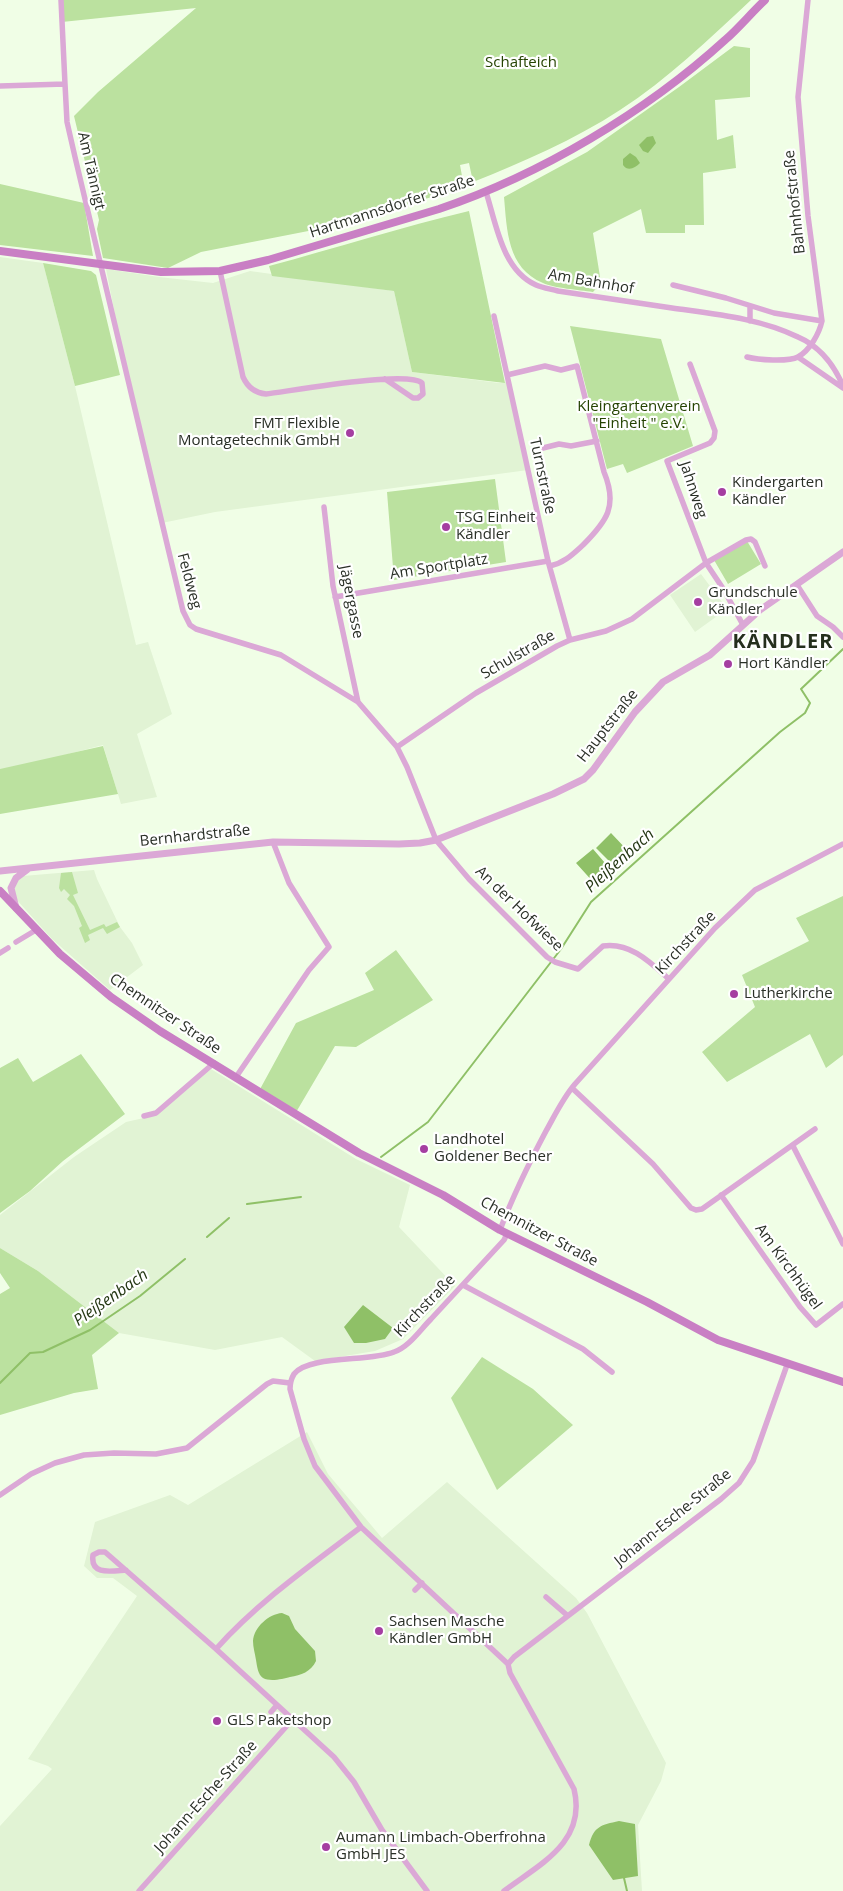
<!DOCTYPE html>
<meta charset="utf-8">
<style>
body{margin:0}
canvas{display:block;background:#f0fee6}
</style>
<canvas width="843" height="1891"></canvas>
<script>
const context = document.querySelector('canvas').getContext('2d');
context.lineJoin = 'round';
function paint(path, color) {
  context.fillStyle = color;
  context.fill(path, 'evenodd');
}
function trace(path, color, width, dash) {
  context.strokeStyle = color;
  context.lineWidth = width;
  context.lineCap = dash ? 'butt' : 'round';
  context.setLineDash(dash || []);
  context.stroke(path);
}
function drawText(font, color, halo, rows, align = 'center') {
  context.font = font + ' "Open Sans",sans-serif';
  context.lineWidth = 4.5;
  context.setLineDash([]);
  context.textBaseline = 'middle';
  context.strokeStyle = halo;
  context.fillStyle = color;
  for (const [text, x, y, turn = 0] of rows) {
    context.save();
    context.translate(x, y);
    context.rotate((+turn || 0) * Math.PI / 180);
    context.textAlign = isNaN(turn) ? turn : align;
    if (halo) context.strokeText(text, 0, 0);
    context.fillText(text, 0, 0);
    context.restore();
  }
}
paint(new Path2D(`
 M 0,257 L 43,263 L 75,386 L 136,645 L 148,642 L 172,714 L 137,734 L 157,797 L 121,804 L 103,745 L 0,772 Z
 M 106,269 L 159,277 L 213,283 L 250,271 L 394,291 L 412,372 L 499,383 L 508,382 L 528,470 L 215,512 L 162,523 L 132,400 Z
 M 701,574 L 727,609 L 695,632 L 670,595 Z
 M 94,870 L 97,879 L 120,927 L 132,943 L 143,965 L 110,990 L 52,939 L 16,899 L 14,890 L 18,879 L 23,876 Z
 M 211,1069 L 356,1159 L 410,1185 L 399,1227 L 455,1286 L 403,1339 L 375,1351 L 315,1361 L 282,1337 L 215,1350 L 119,1333 L 38,1271 L 0,1248 L 0,1215 L 74,1157 L 126,1122 L 157,1115 Z
 M 307,1432 L 328,1474 L 382,1538 L 447,1482 L 576,1598 L 587,1613 L 666,1763 L 661,1781 L 638,1825 L 642,1891 L 0,1891 L 0,1826 L 52,1769 L 48,1766 L 28,1759 L 137,1596 L 113,1578 L 97,1578 L 84,1566 L 95,1522 L 170,1495 L 188,1505 Z`), '#e1f3d4');
paint(new Path2D(`
 M 61,0 L 751,0 C 709,39 668,79 620,110 C 574,140 523,162 473,182 L 469,163 L 460,165 L 464,187 L 344,224 L 201,252 L 168,268 L 103,258 L 97,229 L 99,220 L 74,116 L 98,92 L 196,8 L 62,22 Z
 M 734,46 L 750,48 L 750,97 L 715,100 L 717,140 L 733,135 L 736,168 L 703,173 L 704,225 L 685,225 L 685,233 L 646,233 L 641,209 L 593,233 L 601,283 L 593,292 C 579,290 554,288 543,283 C 507,268 507,230 504,197 L 587,152 L 679,87 Z
 M 0,184 L 84,203 L 93,256 L 0,245 Z
 M 469,211 L 505,383 L 412,372 L 394,291 L 272,276 L 269,266 C 336,248 402,227 469,211 Z
 M 43,263 L 91,271 L 96,275 L 120,375 L 75,386 Z
 M 570,326 L 661,339 L 693,446 L 627,473 L 623,464 L 607,469 Z
 M 495,479 L 506,562 L 394,580 L 387,492 Z
 M 747,541 L 761,564 L 728,584 L 714,560 Z
 M 103,746 L 118,794 L 0,814 L 0,769 Z
 M 72,872 L 78,893 L 73,895 L 90,930 L 104,924 L 106,927 L 117,922 L 120,927 L 107,934 L 103,928 L 88,935 L 90,940 L 85,943 L 79,928 L 82,926 L 74,906 L 67,899 L 70,895 L 64,889 L 61,892 L 59,888 L 61,873 Z
 M 843,896 L 843,1055 L 826,1068 L 810,1034 L 727,1082 L 702,1052 L 755,1007 L 742,975 L 809,941 L 796,918 Z
 M 396,950 L 433,1000 L 356,1047 L 335,1046 L 295,1114 L 259,1091 L 296,1023 L 374,990 L 365,973 Z
 M 81,1054 L 125,1114 L 63,1161 L 30,1191 L 0,1213 L 0,1068 L 18,1058 L 33,1082 Z
 M 0,1248 L 38,1271 L 119,1333 L 92,1355 L 98,1389 L 74,1393 L 0,1415 L 0,1294 L 10,1288 L 0,1273 Z
 M 482,1357 L 533,1389 L 573,1425 L 497,1490 L 451,1398 Z`), '#bbe19f');
paint(new Path2D(`
 M 653,136 L 656,143 L 648,153 L 643,151 L 639,145 L 647,137 Z
 M 630,153 L 636,157 L 640,163 C 635,168 628,172 623,165 L 623,159 Z
 M 611,833 L 629,852 L 614,866 L 596,848 Z
 M 593,849 L 611,870 L 595,884 L 576,863 Z
 M 363,1305 L 393,1328 L 385,1339 L 366,1343 L 354,1343 L 344,1327 Z
 M 282,1613 L 289,1616 L 295,1629 L 315,1651 L 316,1661 C 311,1672 301,1675 290,1677 C 283,1679 270,1682 263,1678 C 258,1675 257,1666 256,1660 C 255,1654 253,1647 253,1641 C 254,1627 269,1614 282,1613 Z
 M 619,1821 L 635,1824 L 638,1876 L 613,1880 L 589,1845 C 594,1826 601,1825 619,1821 Z`), '#8fc067');
trace(new Path2D(`
 M 381,1157 L 428,1122 L 561,949 L 591,902 L 780,732 L 805,713 L 810,703 L 801,689 L 843,649
 M 247,1204 L 301,1197
 M 207,1237 L 229,1218
 M 0,1383 L 30,1353 L 43,1352 L 90,1330 L 140,1296 L 185,1259
 M 624,1878 L 627,1891`), '#8fc067', 2);
trace(new Path2D(`
 M 65,84 L 67,122 L 75,157 L 183,611 L 190,625 L 196,629 L 281,655 L 358,702 L 397,747 L 407,767 L 436,840 L 469,879 L 547,957 L 555,962 L 578,969 L 603,946 C 630,942 650,962 669,979
 M 0,86 L 65,84 L 61,0
 M 486,192 C 496,223 502,270 536,285 C 543,288 551,289 558,291 C 596,297 634,302 672,308 C 714,314 759,318 798,337 C 819,346 834,365 843,386
 M 220,271 L 243,377 C 248,388 255,393 266,394 C 291,391 408,370 422,383 L 423,394 L 418,398 L 413,398 L 385,379
 M 673,285 L 726,298 L 774,313 L 822,321
 M 750,306 L 750,321
 M 494,316 L 548,561 L 570,640
 M 747,357 C 758,360 788,362 798,357 C 810,350 819,334 822,321 L 808,216 L 798,97 L 808,0
 M 798,357 L 843,388
 M 690,364 L 715,431 L 714,438 L 710,443 L 667,461 L 706,563 L 724,590 L 743,625
 M 507,375 L 545,366 L 561,370 L 577,366 L 604,472 C 618,506 607,521 583,545 C 572,555 564,563 550,566
 M 535,450 L 559,444 L 571,446 L 597,441
 M 324,507 L 333,586 L 358,702
 M 797,585 L 817,616 L 833,627 L 843,637
 M 335,597 L 548,561
 M 397,747 L 476,693 L 557,646 L 570,640 L 606,631 L 632,619 L 706,563 L 746,540 L 751,539 L 755,542 L 765,566
 M 16,942 L 36,930
 M 0,953 L 8,948
 M 236,1077 L 309,970 L 329,947 L 289,883 L 273,842
 M 572,1088 L 653,1164 L 691,1208 L 696,1210 L 702,1209 L 815,1129
 M 144,1116 L 156,1113 L 214,1063
 M 793,1146 L 843,1244
 M 721,1195 L 800,1307 L 816,1325 L 843,1304
 M 500,1230 C 513,1196 529,1163 546,1131 C 555,1115 563,1098 575,1084 L 715,928 L 755,890 L 843,844
 M 463,1285 L 583,1349 L 612,1372
 M 0,1495 L 31,1474 L 55,1463 L 84,1455 L 114,1453 L 156,1454 L 187,1448 L 267,1384 L 273,1381 L 290,1383
 M 126,1570 C 112,1571 90,1576 93,1555 L 99,1552 L 105,1552 L 216,1649 L 334,1757 L 354,1782 L 382,1830 L 427,1891
 M 415,1590 L 422,1583
 M 546,1597 L 568,1616
 M 216,1649 C 258,1602 311,1565 361,1527
 M 508,1664 L 514,1657 L 721,1499 L 739,1483 L 753,1461 L 787,1365
 M 271,1712 L 277,1705
 M 139,1891 L 293,1719
 M 504,1891 C 540,1864 587,1842 574,1789 L 510,1673 L 508,1664 L 361,1527 L 315,1466 L 304,1439 L 290,1389 C 290,1384 291,1379 294,1374 C 309,1355 370,1362 394,1352 C 409,1347 420,1330 431,1319 C 455,1293 480,1266 504,1240 L 507,1234`), '#dba8d6', 5.5);
trace(new Path2D(`
 M 0,871 L 273,842 L 399,844 L 420,843 L 436,840 L 553,794 L 584,779 L 593,770 L 635,712 L 663,682 L 710,655 L 760,610 L 843,552
 M 16,908 L 11,888 L 16,878 L 28,869`), '#dba8d6', 7);
trace(new Path2D(`
 M 0,251 L 161,272 L 220,271 L 268,260 L 439,209 C 540,175 646,112 725,40 C 739,28 751,13 765,0
 M 0,891 L 60,954 L 111,997 L 160,1031 L 359,1153 L 443,1195 L 500,1230 L 647,1302 L 718,1340 L 843,1382`), '#c97fc4', 8);
for (const [x, y, r, color] of [
 [350,433,5,"#a53ea1"],
 [722,492,5,"#a53ea1"],
 [446,527,5,"#a53ea1"],
 [698,602,5,"#a53ea1"],
 [728,664,5,"#a53ea1"],
 [734,994,5,"#a53ea1"],
 [424,1149,5,"#a53ea1"],
 [379,1631,5,"#a53ea1"],
 [217,1721,5,"#a53ea1"],
 [326,1847,5,"#a53ea1"]
]) {
  const dot = new Path2D();
  dot.arc(x, y, r, 0, 2 * Math.PI);
  context.fillStyle = color;
  context.fill(dot);
  trace(dot, '#fff', 2);
}
drawText('15px', '#254302', '#fff', [
 ["Schafteich",521,63],
 ["Kleingartenverein",639,407],
 ["\"Einheit \" e.V.",639,424]
]);
drawText('15px', '#2a3027', '#fff', [
 ["Am Tännigt",91,171,77],
 ["Bahnhofstraße",795,202,-96],
 ["Hartmannsdorfer Straße",392,207,-18],
 ["Am Bahnhof",591,282,10],
 ["Turnstraße",542,476,78],
 ["Jahnweg",693,490,72],
 ["Am Sportplatz",439,567,-9],
 ["Feldweg",189,581,75],
 ["Jägergasse",351,602,79],
 ["Schulstraße",518,655,-30],
 ["Hauptstraße",608,726,-52],
 ["Bernhardstraße",195,836,-6],
 ["An der Hofwiese",519,909,44],
 ["Kirchstraße",686,943,-47],
 ["Chemnitzer Straße",165,1014,34],
 ["Chemnitzer Straße",539,1232,28],
 ["Am Kirchhügel",788,1267,54],
 ["Kirchstraße",425,1306,-46],
 ["Johann-Esche-Straße",673,1518,-39],
 ["Johann-Esche-Straße",206,1797,-48]
]);
drawText('15px', '#2a3027', '#fff', [
 ["FMT Flexible",340,424,"right"],
 ["Montagetechnik GmbH",340,441,"right"],
 ["Kindergarten",732,483],
 ["Kändler",732,500],
 ["TSG Einheit",456,518],
 ["Kändler",456,535],
 ["Grundschule",708,593],
 ["Kändler",708,610],
 ["Hort Kändler",738,664],
 ["Lutherkirche",744,994],
 ["Landhotel",434,1140],
 ["Goldener Becher",434,1157],
 ["Sachsen Masche",389,1622],
 ["Kändler GmbH",389,1639],
 ["GLS Paketshop",227,1721],
 ["Aumann Limbach-Oberfrohna",336,1838],
 ["GmbH JES",336,1855]
], 'left');
drawText('italic 16px', '#243713', '#fff', [
 ["Pleißenbach",620,861,-42],
 ["Pleißenbach",111,1298,-35]
]);
context.letterSpacing = '1px';
drawText('bold 20px', '#252f1d', '#fff', [
 ["KÄNDLER",783,642]
]);
context.letterSpacing = '0px';
</script>
